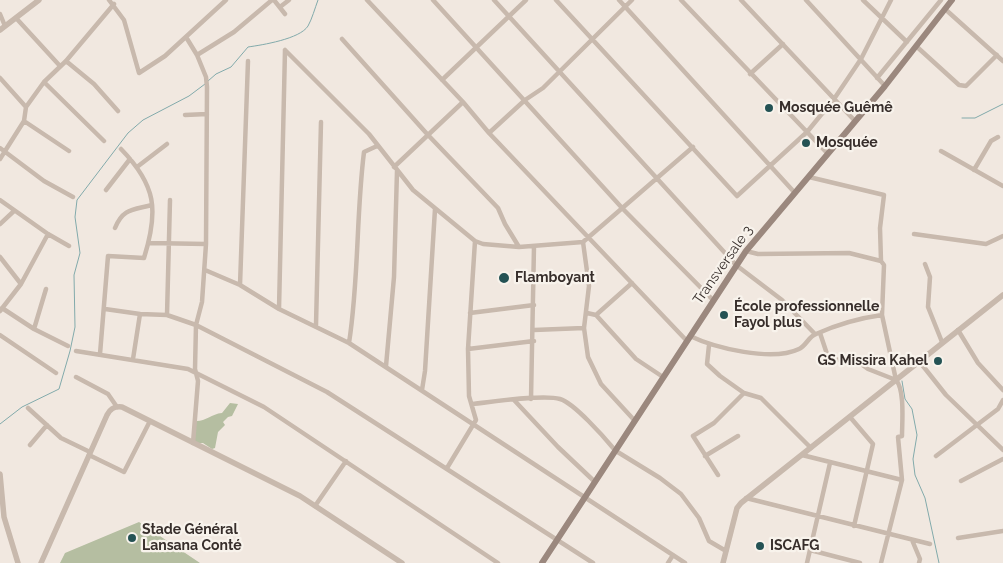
<!DOCTYPE html>
<meta charset="utf-8">
<style>
body{margin:0}
canvas{display:block;background:#f1e8e0}
</style>
<canvas width="1003" height="563"></canvas>
<script>
const context = document.querySelector('canvas').getContext('2d');
context.lineJoin = 'round';
function paint(path, color) {
  context.fillStyle = color;
  context.fill(path, 'evenodd');
}
function trace(path, color, width, dash) {
  context.strokeStyle = color;
  context.lineWidth = width;
  context.lineCap = dash ? 'butt' : 'round';
  context.setLineDash(dash || []);
  context.stroke(path);
}
function drawText(font, color, halo, rows, align = 'center') {
  context.font = font + ' Raleway,sans-serif';
  context.lineWidth = 4.5;
  context.setLineDash([]);
  context.textBaseline = 'middle';
  context.strokeStyle = halo;
  context.fillStyle = color;
  for (const [text, x, y, turn = 0] of rows) {
    context.save();
    context.translate(x, y);
    context.rotate((+turn || 0) * Math.PI / 180);
    context.textAlign = isNaN(turn) ? turn : align;
    if (halo) context.strokeText(text, 0, 0);
    context.fillText(text, 0, 0);
    context.restore();
  }
}
paint(new Path2D(`
 M 230,403 L 238,404 L 232,416 L 228,417 L 223,422 L 225,425 L 218,432 L 215,448 L 212,449 L 203,443 L 197,443 L 192,438 L 195,421 C 205,422 211,414 222,413 Z
 M 139,522 L 200,563 L 60,563 L 65,553 Z`), '#b5bea1');
trace(new Path2D(`
 M 208,81 L 216,74 L 231,67 L 248,47 C 262,45 300,39 308,26 C 312,19 315,8 318,0
 M 962,118 L 975,118 L 1003,104
 M 902,381 L 905,399 L 912,409 L 917,435 L 913,459 L 915,475 L 925,498 L 939,563
 M 0,424 L 22,407 L 59,389 L 70,351 L 75,327 L 74,275 L 80,253 L 75,217 L 77,200 L 128,133 L 143,120 L 189,96 L 205,84`), '#82aaab', 1);
trace(new Path2D(`
 M 109,0 L 124,20 L 139,73 L 165,56 L 226,0
 M 274,0 L 285,14
 M 367,0 L 463,102 L 489,133 L 686,340
 M 433,0 L 623,209 L 713,300
 M 494,0 L 736,265 L 782,300 L 815,334
 M 556,0 L 737,196 L 807,132 L 834,99 L 861,59 L 891,0
 M 619,0 L 795,193
 M 681,0 L 828,154
 M 741,0 L 855,121
 M 806,0 L 885,86
 M 863,0 L 907,42
 M 280,7 L 289,0
 M 945,9 L 1003,61
 M 0,14 L 5,26
 M 16,18 L 60,66
 M 186,37 L 197,55 L 234,32 L 272,0
 M 342,39 L 428,135 L 498,208 L 505,224 L 519,247
 M 916,46 L 959,85 L 966,86 L 997,55
 M 285,50 L 369,134 L 413,190 L 475,241 L 483,244 L 519,247 L 583,242 L 693,147
 M 66,61 L 94,84 L 118,111
 M 750,74 L 783,44
 M 0,78 L 26,107
 M 877,78 L 941,0
 M 442,80 L 526,0
 M 44,82 L 104,141
 M 185,115 L 207,114
 M 24,121 L 69,151
 M 489,133 L 525,100 L 543,88 L 632,0
 M 0,148 L 44,181 L 73,197
 M 941,151 L 1003,186
 M 0,159 L 24,121 L 26,107 L 44,82 L 66,61 L 114,4
 M 137,167 L 167,144
 M 394,167 L 463,102
 M 974,170 L 991,141 L 998,137
 M 809,177 L 884,195 L 880,228 L 881,261
 M 106,190 L 130,159
 M 0,200 L 48,234 L 69,246
 M 0,224 L 14,211
 M 115,228 C 123,208 133,210 152,205
 M 914,234 L 986,244 L 1003,236
 M 583,242 L 589,286 L 584,328 L 588,357 L 601,384 L 635,421
 M 149,243 L 206,244
 M 746,251 L 758,254 L 849,253 L 881,261 L 884,265 L 882,315 L 896,380 C 905,390 902,423 902,436 L 898,437 L 902,480 L 881,563
 M 0,257 L 21,284
 M 925,264 L 930,277 L 928,307 L 942,342
 M 205,270 L 240,285 L 279,309 L 349,343 L 685,563
 M 240,285 L 248,61
 M 2,308 L 34,329 L 68,346
 M 105,309 L 140,314 L 167,315 L 196,325 L 327,392 L 593,563
 M 279,309 L 285,50
 M 0,311 L 21,284 L 48,234
 M 470,313 L 534,305
 M 587,313 L 596,315 L 632,283
 M 167,315 L 170,200
 M 596,315 L 636,359 L 663,377
 M 316,325 L 321,122
 M 34,329 L 46,289
 M 534,330 L 584,328
 M 958,330 L 978,363 L 1003,390
 M 820,333 L 829,360 L 854,359 L 868,369 L 896,380
 M 0,335 L 56,373
 M 690,336 C 715,348 772,362 799,349 C 806,346 809,336 816,334 C 836,325 860,318 882,315
 M 349,343 C 359,279 356,216 364,152 L 377,146
 M 709,345 L 707,364 L 720,376 L 744,393 L 761,398 L 811,448
 M 468,349 L 534,341
 M 76,351 L 188,369 L 264,407 L 498,563
 M 100,354 L 108,256 L 144,258 C 159,210 156,185 121,149
 M 133,359 L 140,314
 M 919,361 L 946,395 L 1003,450
 M 386,366 L 394,277 L 397,171
 M 76,377 L 108,394 L 117,407
 M 422,390 L 425,371 L 435,209
 M 531,399 L 534,246
 M 514,400 L 558,447 L 595,482
 M 472,404 C 492,402 543,394 560,399 C 574,403 604,437 614,449
 M 28,408 L 61,438 L 90,452
 M 850,417 L 873,444 L 854,526
 M 193,443 L 198,381 L 195,369 L 196,325 L 202,302 L 206,244 L 207,87 L 206,77 L 197,55
 M 30,445 L 47,425
 M 616,451 L 660,478 L 681,494 L 699,518 L 709,541 L 726,551
 M 89,455 L 124,472 L 150,421
 M 802,455 L 902,480
 M 705,456 L 738,436
 M 936,456 L 998,409 L 1003,400
 M 447,468 L 476,420 L 469,396 L 468,349 L 475,241
 M 718,475 L 693,436 L 714,423 L 744,393
 M 961,481 L 1003,459
 M 746,498 L 930,544
 M 315,506 L 346,461
 M 958,538 L 1003,531
 M 912,540 L 920,559 L 919,563
 M 810,550 L 860,563
 M 668,563 L 673,555
 M 807,563 L 830,463`), '#c8b9ad', 4.5);
trace(new Path2D(`
 M 0,30 L 39,0
 M 0,474 L 4,517 L 18,563
 M 41,563 L 107,415 C 110,409 114,406 122,407 L 300,496 L 402,563
 M 723,563 L 737,508 L 741,503 L 1003,295`), '#c8b9ad', 5.5);
trace(new Path2D(`
 M 542,563 L 746,251 L 885,86 L 952,0`), '#9b887e', 6);
for (const [x, y, r, color] of [
 [769,108,5,"#245254"],
 [806,143,5,"#245254"],
 [504,278,6,"#245254"],
 [724,315,5,"#245254"],
 [938,361,5,"#245254"],
 [132,538,5,"#245254"],
 [760,546,5,"#245254"]
]) {
  const dot = new Path2D();
  dot.arc(x, y, r, 0, 2 * Math.PI);
  context.fillStyle = color;
  context.fill(dot);
  trace(dot, '#f8f3ec', 2);
}
drawText('bold 14px', '#372e2b', '#f8f3ec', [
 ["Mosquée Guêmê",779,108],
 ["Mosquée",816,143],
 ["Flamboyant",515,278],
 ["École professionnelle",734,307],
 ["Fayol plus",734,323],
 ["GS Missira Kahel",928,361,"right"],
 ["Stade Général",142,530],
 ["Lansana Conté",142,546],
 ["ISCAFG",770,546]
], 'left');
drawText('14px', '#372e2b', '#f8f3ec', [
 ["Transversale 3",723,265,-55]
]);
</script>
